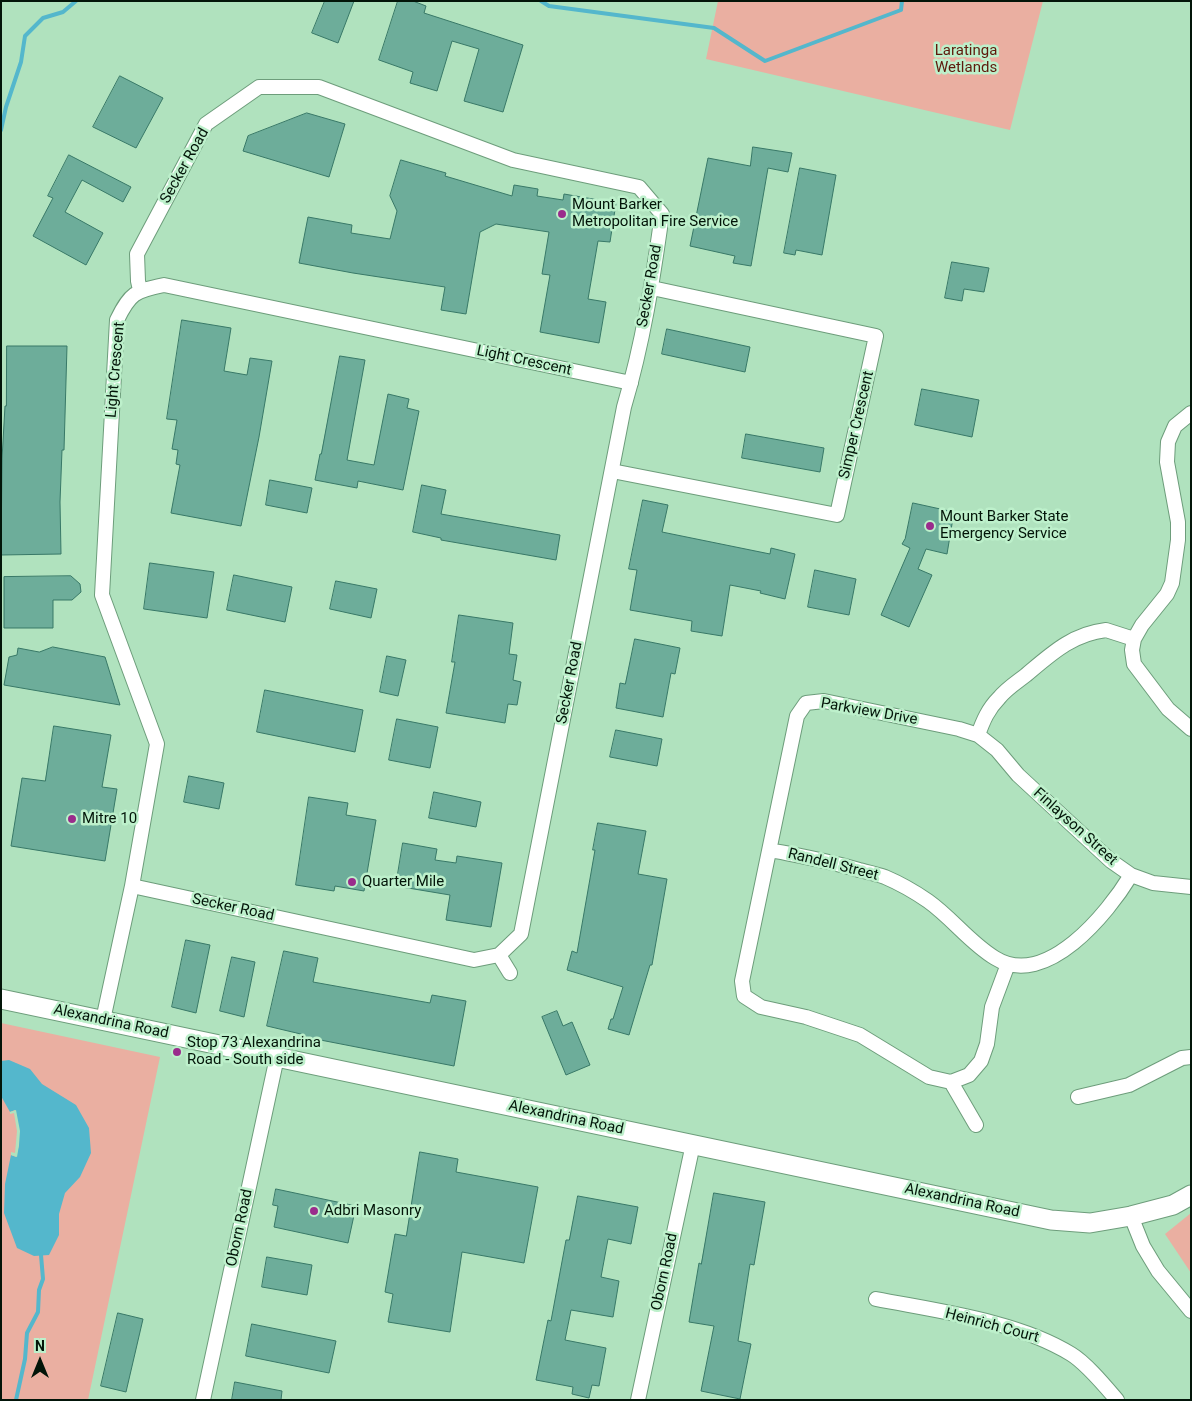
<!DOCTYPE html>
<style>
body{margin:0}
#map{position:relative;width:1192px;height:1401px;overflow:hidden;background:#b0e2be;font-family:Roboto,sans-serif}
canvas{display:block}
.frame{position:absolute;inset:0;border:2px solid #031509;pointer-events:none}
.north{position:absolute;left:15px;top:1336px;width:50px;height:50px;-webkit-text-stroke:4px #bdf0cb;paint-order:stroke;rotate:0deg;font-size:14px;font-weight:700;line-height:20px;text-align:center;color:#031509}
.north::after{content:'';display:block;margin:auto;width:18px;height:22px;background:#031509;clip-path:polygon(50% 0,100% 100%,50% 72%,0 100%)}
</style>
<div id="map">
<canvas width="1192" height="1401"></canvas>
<div class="frame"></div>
<div class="north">N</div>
</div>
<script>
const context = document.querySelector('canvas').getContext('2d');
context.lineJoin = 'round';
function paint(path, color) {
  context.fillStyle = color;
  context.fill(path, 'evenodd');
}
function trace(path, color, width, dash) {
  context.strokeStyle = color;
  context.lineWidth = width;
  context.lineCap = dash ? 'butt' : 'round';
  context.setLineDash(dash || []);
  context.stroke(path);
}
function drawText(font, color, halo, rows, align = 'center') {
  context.font = font + ' Roboto,sans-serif';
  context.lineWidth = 5;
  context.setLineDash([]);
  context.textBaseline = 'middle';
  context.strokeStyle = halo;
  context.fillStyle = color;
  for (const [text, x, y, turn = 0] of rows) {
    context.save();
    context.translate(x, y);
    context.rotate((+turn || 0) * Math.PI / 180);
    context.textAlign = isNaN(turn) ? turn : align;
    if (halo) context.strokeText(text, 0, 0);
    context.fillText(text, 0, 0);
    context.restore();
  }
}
paint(new Path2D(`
 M 718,1 L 1043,1 L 1010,130 L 706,59 Z
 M 1,1023 L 160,1057 L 88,1400 L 1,1400 Z
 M 1191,1213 L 1191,1273 L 1165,1234 Z`), '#eaafa1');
paint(new Path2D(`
 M 9,1060 L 30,1069 L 42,1084 L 76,1105 L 89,1128 L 91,1153 L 80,1177 L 65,1193 L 59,1214 L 59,1235 L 49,1255 L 34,1256 L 17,1248 L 4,1213 L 5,1184 L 11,1155 L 16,1157 L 19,1145 L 15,1110 L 10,1112 L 1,1096 L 1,1061 Z`), '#54b7cc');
paint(new Path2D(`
 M 16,1110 L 20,1131 L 19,1145 L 17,1157 L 11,1155 L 11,1152 L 15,1153 L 17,1131 L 14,1113 L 10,1114 L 10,1112 Z`), '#b0e2be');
trace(new Path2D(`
 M 541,1 L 549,6 L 714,28 L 765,61 L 901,10 L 902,1
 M 1,130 L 6,107 L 21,62 L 25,36 L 43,18 L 63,12 L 76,1
 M 16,1400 L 25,1359 L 27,1333 L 38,1312 L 39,1290 L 43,1279 L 41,1255`), '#54b7cc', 4);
const building = new Path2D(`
 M 325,1 L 354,1 L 338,43 L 312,33 Z
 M 398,1 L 413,1 L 426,6 L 424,13 L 523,45 L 503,112 L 464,101 L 479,49 L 452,41 L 437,91 L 410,83 L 413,72 L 379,60 Z
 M 120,76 L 163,98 L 136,148 L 93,127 Z
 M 307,113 L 345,124 L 329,177 L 243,151 L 248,136 Z
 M 753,147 L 792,153 L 788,172 L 768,168 L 751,266 L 733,263 L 735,256 L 690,246 L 708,158 L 750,166 Z
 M 69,155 L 131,187 L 123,202 L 82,180 L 65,212 L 103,233 L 86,265 L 33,236 L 53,198 L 48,196 Z
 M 401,160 L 446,173 L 445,176 L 512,196 L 514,185 L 538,189 L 537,196 L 563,200 L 564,194 L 616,203 L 610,242 L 598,241 L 588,299 L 606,302 L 599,343 L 540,332 L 550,275 L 542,274 L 549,232 L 496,224 L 480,232 L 466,314 L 441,310 L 445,287 L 353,273 L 299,263 L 308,217 L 352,225 L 351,233 L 390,239 L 397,211 L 390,196 Z
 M 800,168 L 836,175 L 822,255 L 796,250 L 795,255 L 784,253 Z
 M 952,262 L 989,268 L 984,292 L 964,289 L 962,301 L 945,298 Z
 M 182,320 L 231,328 L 224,371 L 247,375 L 250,358 L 272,361 L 259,437 L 241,526 L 171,513 L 180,465 L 176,464 L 178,450 L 172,449 L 177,420 L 167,419 Z
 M 667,329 L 750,347 L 745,372 L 662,354 Z
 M 7,346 L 67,346 L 64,450 L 62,450 L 60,502 L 61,554 L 1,555 L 2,459 L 5,406 L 6,406 Z
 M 340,356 L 365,360 L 347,460 L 374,465 L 388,394 L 409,399 L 407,408 L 419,411 L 403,490 L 358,481 L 357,488 L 315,480 L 320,454 L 321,454 Z
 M 922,389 L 979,400 L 972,437 L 915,425 Z
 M 746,434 L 824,448 L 820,472 L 742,458 Z
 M 270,480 L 312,488 L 307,513 L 266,505 Z
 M 422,485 L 446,490 L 441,514 L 560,535 L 556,560 L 441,540 L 441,538 L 413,532 Z
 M 643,500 L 668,505 L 662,532 L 770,554 L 771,548 L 795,554 L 785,599 L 760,593 L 761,591 L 730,585 L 722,636 L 691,631 L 692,621 L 630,610 L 637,570 L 629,569 Z
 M 913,503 L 954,512 L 947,554 L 926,549 L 918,569 L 932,575 L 909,627 L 881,615 L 910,548 L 902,544 L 905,539 Z
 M 150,563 L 214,572 L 207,618 L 144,609 Z
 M 815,570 L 856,579 L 849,615 L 808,607 Z
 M 234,575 L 292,587 L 285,622 L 227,610 Z
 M 71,576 L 80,584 L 81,592 L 72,600 L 53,600 L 53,628 L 4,628 L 4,577 Z
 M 336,581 L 377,589 L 371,618 L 330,609 Z
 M 459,615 L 513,623 L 509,654 L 517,655 L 513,680 L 521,682 L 517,705 L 508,704 L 505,723 L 446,713 L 455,662 L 452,662 Z
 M 635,639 L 680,648 L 675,674 L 671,673 L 663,717 L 616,708 L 620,683 L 625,684 Z
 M 53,647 L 105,657 L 120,705 L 4,685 L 9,657 L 17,655 L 18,648 L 39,652 Z
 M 387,656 L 406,660 L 398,696 L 380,692 Z
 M 265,690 L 363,710 L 355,752 L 257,732 Z
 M 397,719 L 438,727 L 430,768 L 389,760 Z
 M 54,726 L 111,735 L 102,787 L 117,789 L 105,861 L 11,846 L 22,778 L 45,781 Z
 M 616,730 L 662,739 L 657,766 L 610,757 Z
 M 189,776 L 224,783 L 219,809 L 184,802 Z
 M 434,792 L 481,802 L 476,827 L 429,818 Z
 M 309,797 L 348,803 L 346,815 L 376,820 L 364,891 L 335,886 L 334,891 L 296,885 Z
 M 598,823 L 646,831 L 638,874 L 667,879 L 652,965 L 650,965 L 629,1035 L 608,1029 L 611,1019 L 613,1019 L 623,987 L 567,970 L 572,951 L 577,953 L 595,850 L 593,850 Z
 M 403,843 L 437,849 L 435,860 L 456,863 L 457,856 L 502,863 L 491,927 L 446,920 L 450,895 L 396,886 Z
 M 186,940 L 210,945 L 196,1013 L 172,1007 Z
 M 284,951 L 318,958 L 313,982 L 430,1003 L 432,995 L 466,1001 L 454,1066 L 305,1037 L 305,1035 L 267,1026 Z
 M 232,957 L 255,962 L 244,1017 L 220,1011 Z
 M 557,1011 L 563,1026 L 572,1022 L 590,1065 L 566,1075 L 542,1017 Z
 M 420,1152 L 458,1159 L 456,1172 L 538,1187 L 524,1263 L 462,1252 L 450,1332 L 388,1322 L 393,1294 L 385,1292 L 395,1234 L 406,1236 Z
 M 276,1189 L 356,1206 L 348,1243 L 274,1227 L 278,1206 L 273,1205 Z
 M 714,1193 L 765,1202 L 754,1265 L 750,1264 L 738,1341 L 751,1344 L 740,1399 L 701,1391 L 714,1326 L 689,1322 L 699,1263 L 701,1264 Z
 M 578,1196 L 638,1207 L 631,1244 L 608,1239 L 601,1277 L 619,1281 L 613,1317 L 571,1310 L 565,1340 L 606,1348 L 599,1386 L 592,1385 L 589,1398 L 572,1394 L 573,1387 L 536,1380 L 548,1320 L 551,1321 L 566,1240 L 569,1240 Z
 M 267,1257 L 312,1265 L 307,1295 L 262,1287 Z
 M 118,1313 L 143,1319 L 126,1392 L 101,1386 Z
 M 252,1324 L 336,1341 L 329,1373 L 246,1356 Z
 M 235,1382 L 282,1391 L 281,1400 L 232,1400 Z`);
paint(building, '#6dad9a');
trace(building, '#387867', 1);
const street = new Path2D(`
 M 612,471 L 837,515 L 876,336 L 652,288
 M 1134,639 L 1132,650 L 1134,664 L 1168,709 L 1191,729
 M 978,735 L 997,750 L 1018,775 L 1111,861 L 1131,875 L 1153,883 L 1191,887
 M 770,850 C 800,856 830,861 859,870 C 867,872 877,874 885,877 C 899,883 915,892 928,901 C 952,918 970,943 995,958 C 1046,990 1108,913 1131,875
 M 132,886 L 157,744 L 102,595 L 117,320 C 130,293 135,291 164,285 L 631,383
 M 499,955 L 510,973
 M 1008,964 L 992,1007 L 987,1044 L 981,1061 L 969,1075 L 951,1082 L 929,1077 L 860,1035 L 806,1017 L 761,1007 L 744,996 L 742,981 L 797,716 L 806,703 L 824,701 L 959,729 L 978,735 C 983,721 988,709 999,698 C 1006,689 1017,682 1026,675 C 1051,654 1072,634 1106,630 L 1134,639 L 1142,625 L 1167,594 L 1172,583 L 1178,540 L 1178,522 L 1167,462 L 1168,442 L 1175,426 L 1191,413
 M 103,1020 L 132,886 L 474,960 L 499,955 L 521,934 L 624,407 C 643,343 653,279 662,214 L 639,187 L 513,160 L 319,87 L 259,87 L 206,124 L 137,254 L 138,281 L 140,290
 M 951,1082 L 976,1125
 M 1078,1097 L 1129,1085 L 1182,1058 L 1191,1057
 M 1131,1216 L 1143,1246 L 1158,1271 L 1191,1311
 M 876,1299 C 937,1311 1018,1321 1071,1354 C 1086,1363 1105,1386 1117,1400
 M 203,1400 L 277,1057
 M 638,1400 L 693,1144`);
const secondary = new Path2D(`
 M 1,999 L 1051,1220 L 1090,1223 L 1131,1216 L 1173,1205 L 1191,1195`);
trace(street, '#6d9d7b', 16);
trace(secondary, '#6d9d7b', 21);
trace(street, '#fff', 14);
trace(secondary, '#fff', 19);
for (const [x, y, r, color] of [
 [562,214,5,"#9a2c8c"],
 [930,526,5,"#9a2c8c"],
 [72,819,5,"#9a2c8c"],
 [352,882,5,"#9a2c8c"],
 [177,1052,5,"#9a2c8c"],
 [314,1211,5,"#9a2c8c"]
]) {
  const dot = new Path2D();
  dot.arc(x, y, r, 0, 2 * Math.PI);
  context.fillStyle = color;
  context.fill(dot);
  trace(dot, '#bdf0cb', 2);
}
drawText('15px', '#5e1a0c', '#bdf0cb', [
 ["Laratinga",966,51],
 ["Wetlands",966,68]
]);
drawText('15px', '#031509', '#bdf0cb', [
 ["Secker Road",185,166,-61],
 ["Secker Road",650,286,-80],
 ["Light Crescent",524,361,12],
 ["Light Crescent",116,370,-85],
 ["Simper Crescent",857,425,-77],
 ["Secker Road",570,683,-79],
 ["Parkview Drive",869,712,10],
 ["Finlayson Street",1075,827,42],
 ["Randell Street",833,865,14],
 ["Secker Road",233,908,12],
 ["Alexandrina Road",111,1022,12],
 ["Alexandrina Road",566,1118,12],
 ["Alexandrina Road",962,1201,12],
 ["Oborn Road",240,1228,-78],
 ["Oborn Road",665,1272,-78],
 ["Heinrich Court",992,1326,15]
]);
drawText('15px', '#031509', '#bdf0cb', [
 ["Mount Barker",572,205],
 ["Metropolitan Fire Service",572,222],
 ["Mount Barker State",940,517],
 ["Emergency Service",940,534],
 ["Mitre 10",82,819],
 ["Quarter Mile",362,882],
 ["Stop 73 Alexandrina",187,1043],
 ["Road - South side",187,1060],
 ["Adbri Masonry",324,1211]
], 'left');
</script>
